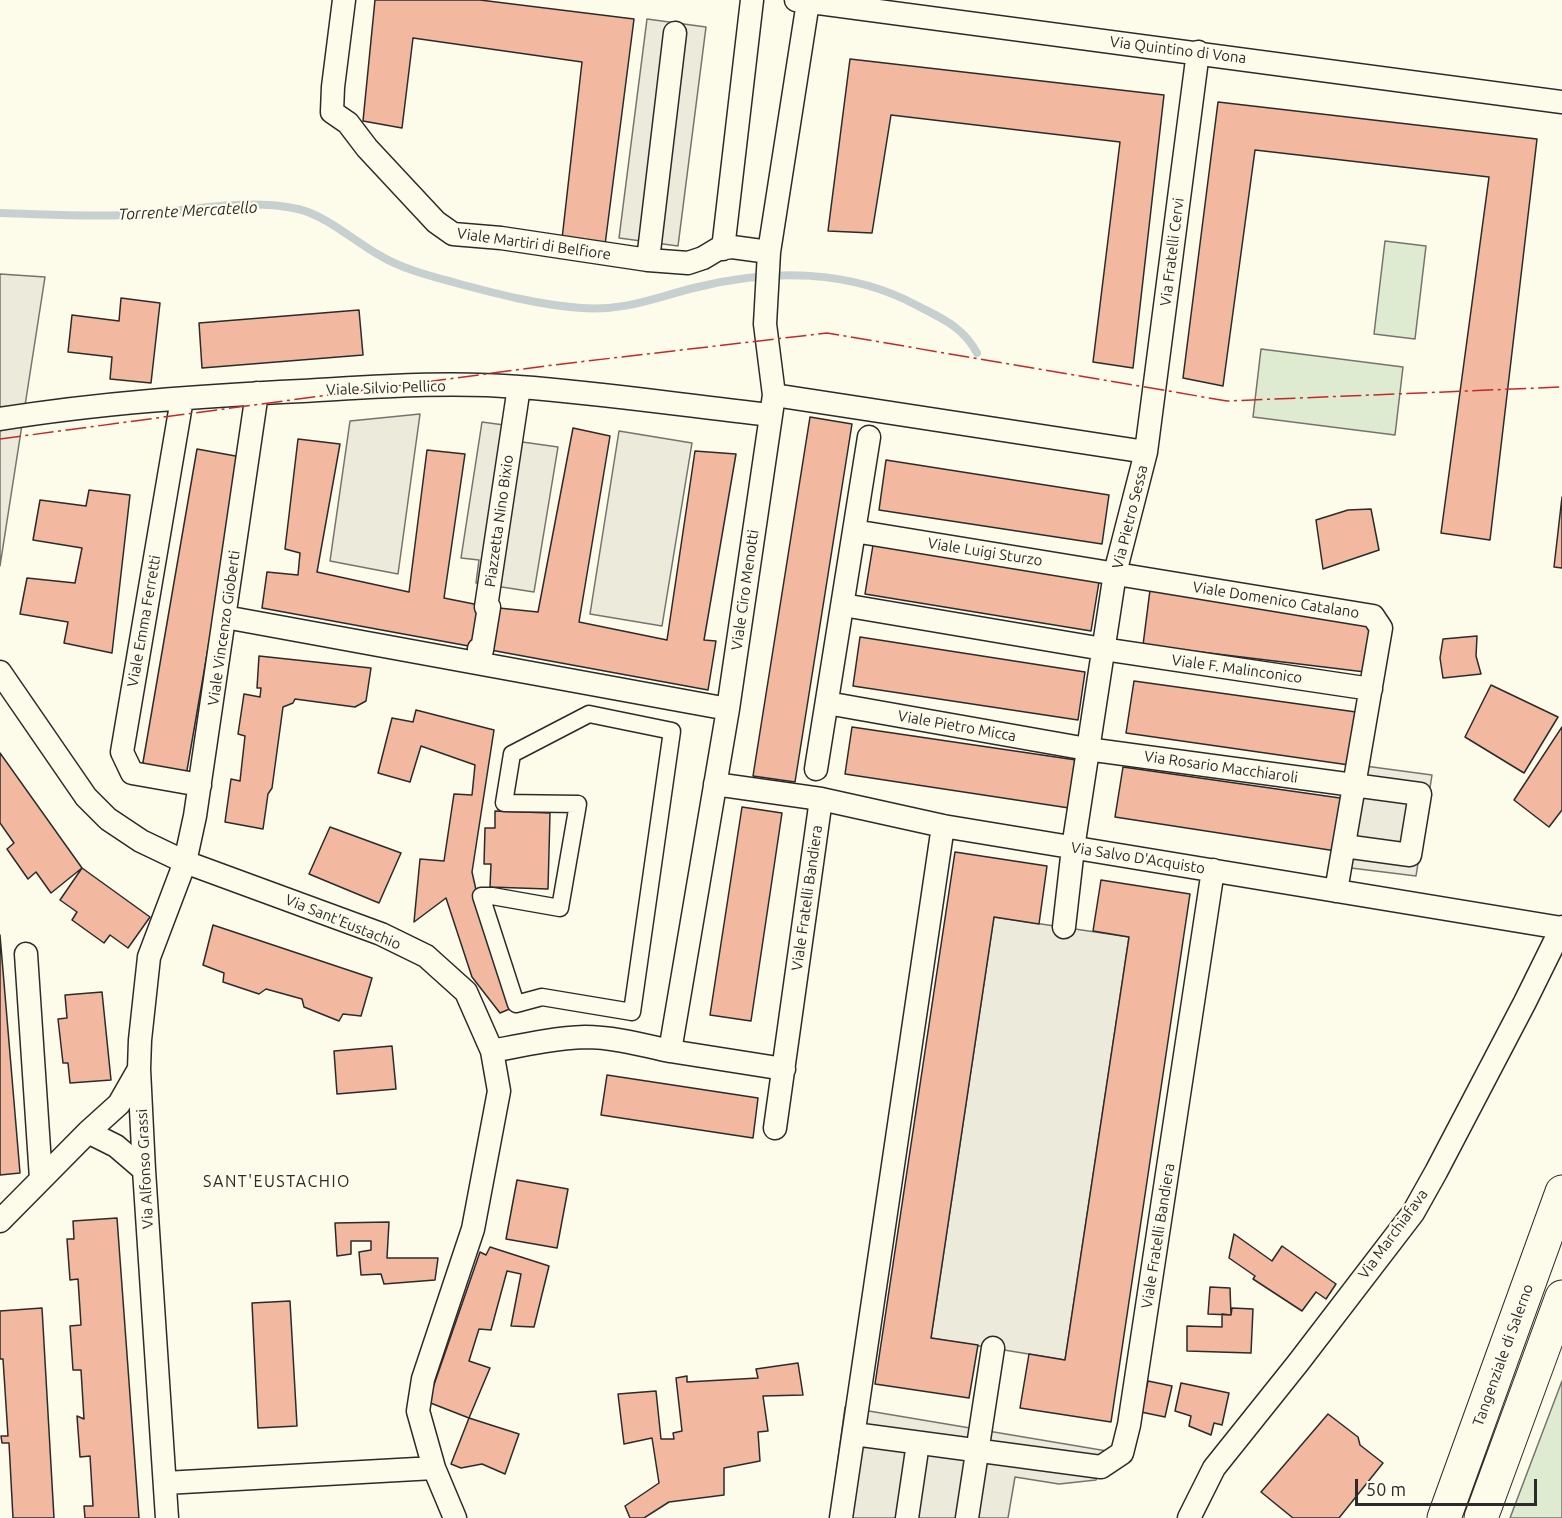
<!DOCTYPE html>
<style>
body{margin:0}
#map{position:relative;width:1562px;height:1518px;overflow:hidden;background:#fdfbea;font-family:Ubuntu,sans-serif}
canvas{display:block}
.scale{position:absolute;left:1355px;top:1479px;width:182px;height:27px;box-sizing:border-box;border:3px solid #2b2b2b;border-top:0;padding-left:8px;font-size:18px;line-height:21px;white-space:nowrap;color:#2b2b2b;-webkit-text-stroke:4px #fdfbea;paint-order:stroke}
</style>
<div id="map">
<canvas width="1562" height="1518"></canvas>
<div class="scale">50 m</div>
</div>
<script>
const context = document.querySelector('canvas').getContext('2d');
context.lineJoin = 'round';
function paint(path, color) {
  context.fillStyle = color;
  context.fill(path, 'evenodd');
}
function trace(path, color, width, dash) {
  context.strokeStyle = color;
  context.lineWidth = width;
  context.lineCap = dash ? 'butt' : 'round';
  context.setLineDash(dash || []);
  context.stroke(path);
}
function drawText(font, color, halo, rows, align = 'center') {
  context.font = font + ' Ubuntu,sans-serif';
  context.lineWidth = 4.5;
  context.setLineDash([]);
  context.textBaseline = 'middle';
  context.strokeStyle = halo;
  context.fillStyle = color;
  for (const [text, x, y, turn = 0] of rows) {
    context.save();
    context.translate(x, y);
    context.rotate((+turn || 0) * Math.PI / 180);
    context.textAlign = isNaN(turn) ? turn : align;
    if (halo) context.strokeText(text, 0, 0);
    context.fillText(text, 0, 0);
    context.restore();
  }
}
const green = new Path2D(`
 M 1385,241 L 1426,246 L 1415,339 L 1374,334 Z
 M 1261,349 L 1403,367 L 1395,435 L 1253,417 Z
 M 1562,1381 L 1562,1518 L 1510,1518 Z`);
paint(green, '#deebd1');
trace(green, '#74746e', 1.5);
const parking = new Path2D(`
 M 647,19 L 706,27 L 678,246 L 619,238 Z
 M 0,274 L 45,277 L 0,566 Z
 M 420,414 L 398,574 L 330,561 L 350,421 Z
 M 482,422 L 504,425 L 501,439 L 558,447 L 534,592 L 476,583 L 479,560 L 461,558 Z
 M 619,431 L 692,443 L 662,626 L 590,614 Z
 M 1365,766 L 1432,775 L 1416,876 L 1351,868 Z
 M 994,917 L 1129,937 L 1065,1360 L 931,1338 Z
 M 845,1407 L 1107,1451 L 1096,1480 L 1059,1484 L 1015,1477 L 1008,1518 L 830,1518 Z`);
paint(parking, '#eceadb');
trace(parking, '#74746e', 1.5);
trace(new Path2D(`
 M 0,213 C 41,214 83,217 124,215 C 181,213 241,197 298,209 C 327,216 354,241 379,255 C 402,269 430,276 456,283 C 497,294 539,305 582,308 C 628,311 655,297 698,287 C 771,269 850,269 918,306 C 943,319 963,327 977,353`), '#c7d0d0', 8);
const building = new Path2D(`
 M 375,0 L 480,0 L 634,19 L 605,245 L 562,239 L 582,62 L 413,38 L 402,128 L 363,121 Z
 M 850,59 L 1164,95 L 1133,368 L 1093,362 L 1120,142 L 891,115 L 872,233 L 828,231 Z
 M 1218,102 L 1537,139 L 1490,540 L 1441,533 L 1489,177 L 1255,150 L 1223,386 L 1183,378 Z
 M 121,298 L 160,303 L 151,383 L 110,379 L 112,357 L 68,352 L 72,315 L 119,321 Z
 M 359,310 L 363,355 L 202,368 L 199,323 Z
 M 810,417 L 852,424 L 795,782 L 753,776 Z
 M 573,428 L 610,436 L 579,622 L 667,640 L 695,451 L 736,454 L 704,640 L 716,641 L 708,690 L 262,608 L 267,572 L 298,575 L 300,553 L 285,549 L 298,439 L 340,444 L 317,572 L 409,592 L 427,450 L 465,454 L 444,598 L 489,607 L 538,612 Z
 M 197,449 L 241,457 L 186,776 L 142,768 Z
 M 886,460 L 1109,495 L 1102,544 L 879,510 Z
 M 89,490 L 130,495 L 112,653 L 64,643 L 68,622 L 20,614 L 27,578 L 75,583 L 82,548 L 33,540 L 40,500 L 86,506 Z
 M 1562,497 L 1562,568 L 1554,567 Z
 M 1371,509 L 1379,550 L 1323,569 L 1316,520 L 1348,510 Z
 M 873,545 L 1099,582 L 1091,631 L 865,594 Z
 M 1150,590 L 1371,621 L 1365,672 L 1143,645 Z
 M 1477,636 L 1476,656 L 1481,674 L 1443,678 L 1440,658 L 1443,639 Z
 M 860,637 L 1085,672 L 1078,720 L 853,686 Z
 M 259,656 L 371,668 L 366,701 L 355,707 L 295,699 L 293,703 L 283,707 L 272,788 L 268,794 L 263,829 L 225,822 L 231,779 L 240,781 L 245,736 L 238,734 L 244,694 L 260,697 L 261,688 L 257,688 Z
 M 1134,681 L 1356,712 L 1349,765 L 1126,733 Z
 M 1491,685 L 1558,717 L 1524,773 L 1465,737 Z
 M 416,710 L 494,730 L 472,872 L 488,943 L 512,1008 L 500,1013 L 472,977 L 446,898 L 414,922 L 420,859 L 444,861 L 454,794 L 472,795 L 475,765 L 421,746 L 410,782 L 378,773 L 392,718 L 413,722 Z
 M 852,727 L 1076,760 L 1069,808 L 845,774 Z
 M 1562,727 L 1562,810 L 1549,827 L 1514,800 Z
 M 0,753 L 82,868 L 51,893 L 36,872 L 28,879 L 7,849 L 14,843 L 0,823 Z
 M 1123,767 L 1347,799 L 1336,851 L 1115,817 Z
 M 742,807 L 782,813 L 751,1021 L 710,1015 Z
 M 495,811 L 550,813 L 548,889 L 490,887 L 491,864 L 484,864 L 485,828 L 495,828 Z
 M 330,827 L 401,853 L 379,903 L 309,874 Z
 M 955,852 L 1047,866 L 1039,924 L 994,917 L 931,1338 L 978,1345 L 969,1398 L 875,1384 Z
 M 82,868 L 150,917 L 128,948 L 110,935 L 104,943 L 72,920 L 77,912 L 60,900 Z
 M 1101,880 L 1190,894 L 1111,1422 L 1020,1408 L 1029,1354 L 1065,1360 L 1129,937 L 1093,931 Z
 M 213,925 L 372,978 L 361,1016 L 343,1014 L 339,1021 L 304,1007 L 302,999 L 266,989 L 259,994 L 223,982 L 224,973 L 203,965 Z
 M 0,935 L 20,1173 L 0,1175 Z
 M 102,992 L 111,1080 L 70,1083 L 68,1063 L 63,1063 L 58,1019 L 67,1018 L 65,995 Z
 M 392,1046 L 396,1089 L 337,1094 L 334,1051 Z
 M 607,1075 L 758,1098 L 753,1138 L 601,1115 Z
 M 517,1180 L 568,1189 L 557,1248 L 506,1239 Z
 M 117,1218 L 139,1518 L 85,1518 L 84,1506 L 93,1506 L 90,1456 L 80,1457 L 77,1416 L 84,1419 L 81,1370 L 73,1370 L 70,1326 L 81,1325 L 78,1279 L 70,1280 L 67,1239 L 74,1239 L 73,1221 Z
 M 389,1222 L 387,1258 L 438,1258 L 435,1280 L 384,1284 L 381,1274 L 361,1275 L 359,1252 L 371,1250 L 371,1241 L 351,1241 L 351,1254 L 337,1256 L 335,1223 Z
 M 1234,1234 L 1272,1261 L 1282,1246 L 1336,1284 L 1326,1299 L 1316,1292 L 1302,1311 L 1253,1279 L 1255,1276 L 1229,1258 Z
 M 490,1247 L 549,1266 L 534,1327 L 511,1326 L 521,1274 L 507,1271 L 491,1330 L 479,1329 L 469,1361 L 490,1368 L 469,1418 L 428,1402 L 480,1252 L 486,1255 Z
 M 1210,1287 L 1230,1288 L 1231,1315 L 1208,1314 Z
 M 290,1301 L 297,1426 L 258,1428 L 252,1303 Z
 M 42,1308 L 54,1518 L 13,1518 L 9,1443 L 2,1443 L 1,1436 L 8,1436 L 3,1359 L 0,1359 L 0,1311 Z
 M 1232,1308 L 1253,1309 L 1251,1353 L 1187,1351 L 1187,1326 L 1222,1327 L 1222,1314 L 1231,1315 Z
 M 798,1363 L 803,1395 L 763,1396 L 768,1431 L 758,1432 L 760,1461 L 724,1468 L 724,1495 L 669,1502 L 644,1518 L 630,1518 L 625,1506 L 659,1483 L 652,1438 L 624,1444 L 618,1394 L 656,1391 L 661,1439 L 674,1439 L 673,1433 L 682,1431 L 676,1378 L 687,1376 L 687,1382 L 758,1378 L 756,1369 Z
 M 1148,1381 L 1172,1386 L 1165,1417 L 1141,1412 Z
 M 1181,1383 L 1229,1393 L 1222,1425 L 1214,1423 L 1211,1435 L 1189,1426 L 1191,1416 L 1175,1411 Z
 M 1328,1414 L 1358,1437 L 1360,1445 L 1383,1463 L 1339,1518 L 1293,1518 L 1261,1492 Z
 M 469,1418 L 519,1434 L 505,1474 L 482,1464 L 461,1468 L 451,1464 Z`);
paint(building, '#f2b8a0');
trace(building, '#2b2b2b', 1.5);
const pedestrian = new Path2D(`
 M 589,714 L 672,731 L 632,1012 L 542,997 L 516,1004 L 481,896 L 492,896 L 560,908 L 578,804 L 504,803 L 512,754 Z`);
const minor = new Path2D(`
 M 344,0 L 333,87 L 332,112 L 348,123 L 367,148 L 436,222 L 453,234 L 501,238 L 648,260 L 688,263 L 703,258 L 718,249 L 732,247 L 769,252
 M 796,0 L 1562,102
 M 723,249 L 752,0
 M 648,260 L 675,33
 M 774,395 L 1146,452 L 1115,573 L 1073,848 L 1064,927
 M 182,399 L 122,752 L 132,773 L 200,785
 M 0,419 C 99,403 201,396 302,391 C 374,387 447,381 519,387 C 603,393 687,406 771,415
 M 1146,452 L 1198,52
 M 854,531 L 1373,616 L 1381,628 L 1336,891
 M 843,605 L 1103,649 L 1371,689
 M 225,617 L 728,709
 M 479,649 L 482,650 L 489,607 L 486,607 L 519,387
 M 0,672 L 86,797 L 108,819 L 141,841 L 185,862 L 381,934 L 426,956 L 466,992 L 492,1051 L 499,1091 L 473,1229 L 423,1379 L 418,1411 L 434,1468 L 455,1518
 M 827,703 L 1087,749 L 1420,794 L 1410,855 L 1344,846
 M 816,769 L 869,437
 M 715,784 L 821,799 L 943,826 L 1561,928
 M 26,954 L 41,1179
 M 492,1051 C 523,1045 554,1038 585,1037 C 613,1037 643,1045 670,1051 L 728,709 L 774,395 L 765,324 L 769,252 L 808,2
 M 670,1051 L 784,1069
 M 775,1128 L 821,799
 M 88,1132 L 116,1146 L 144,1170
 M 0,1221 L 88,1132 L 119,1104 L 139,1069
 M 854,1434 L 1101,1467 L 1122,1453 L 1129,1425 L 1213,870
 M 165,1483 L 434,1468
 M 167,1518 L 144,1170 L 139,1069 L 140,1040 L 149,957 L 185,862 L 195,816 L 257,393
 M 841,1518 L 943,826
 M 907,1518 L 918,1443
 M 967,1518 L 993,1348
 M 1189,1518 L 1214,1468 L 1298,1363 L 1413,1213 L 1436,1172 L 1525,1002 L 1562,927`);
const trunk = new Path2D(`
 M 1444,1518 L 1562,1192
 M 1481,1518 L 1562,1297`);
trace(pedestrian, '#2b2b2b', 19);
trace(minor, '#2b2b2b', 25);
trace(trunk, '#2b2b2b', 35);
trace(pedestrian, '#fdfbea', 16);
trace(minor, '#fdfbea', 22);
trace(trunk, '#fdfbea', 33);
trace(new Path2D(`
 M 0,439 L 553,365 L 827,333 L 1227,401 L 1562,387`), '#c62828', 1.5, [21, 4.5, 3, 4.5]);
drawText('15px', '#2b2b2b', '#fdfbea', [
 ["Via Quintino di Vona",1178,50,7],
 ["Viale Martiri di Belfiore",534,244,8],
 ["Via Fratelli Cervi",1172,252,-83],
 ["Viale Silvio Pellico",386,388,-2],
 ["Via Pietro Sessa",1130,517,-76],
 ["Piazzetta Nino Bixio",499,521,-82],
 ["Viale Luigi Sturzo",985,552,9],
 ["Viale Ciro Menotti",745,590,-82],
 ["Viale Domenico Catalano",1276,600,9],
 ["Viale Emma Ferretti",144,621,-80],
 ["Viale Vincenzo Gioberti",224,628,-82],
 ["Viale F. Malinconico",1237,669,8],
 ["Viale Pietro Micca",957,726,10],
 ["Via Rosario Macchiaroli",1221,767,8],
 ["Via Salvo D'Acquisto",1138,858,9],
 ["Viale Fratelli Bandiera",807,898,-82],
 ["Via Sant'Eustachio",343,922,22],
 ["Via Alfonso Grassi",145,1169,-93],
 ["Via Marchiafava",1393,1234,-54],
 ["Viale Fratelli Bandiera",1158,1236,-81],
 ["Tangenziale di Salerno",1503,1355,-70]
]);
drawText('italic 16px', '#2b2b2b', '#fdfbea', [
 ["Torrente Mercatello",188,211,-3]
]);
context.letterSpacing = '1.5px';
drawText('16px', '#2b2b2b', '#fdfbea', [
 ["SANT'EUSTACHIO",277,1182]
]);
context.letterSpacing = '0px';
</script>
